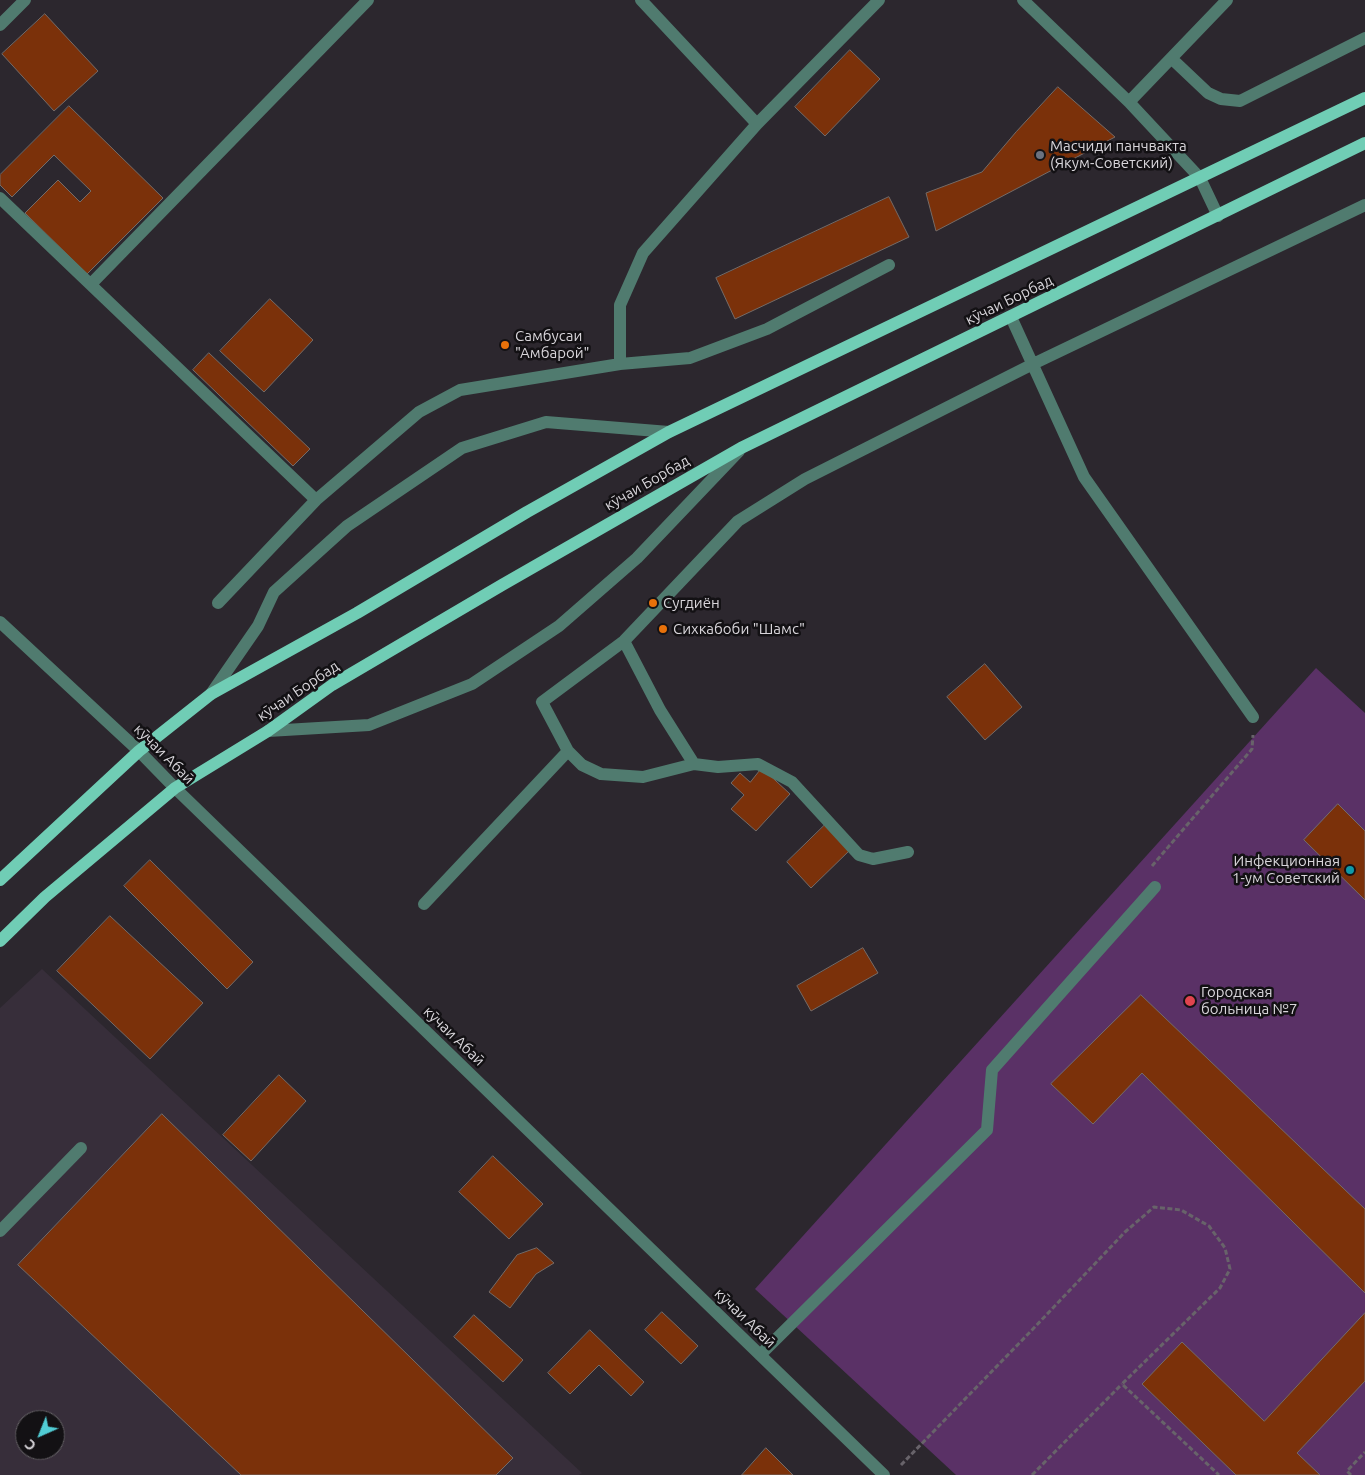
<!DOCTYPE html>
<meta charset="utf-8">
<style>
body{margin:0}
#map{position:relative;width:1365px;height:1475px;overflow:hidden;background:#2c272e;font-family:Ubuntu,sans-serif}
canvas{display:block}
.north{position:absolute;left:15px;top:1410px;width:50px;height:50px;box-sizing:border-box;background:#131114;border:1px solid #625f63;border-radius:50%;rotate:224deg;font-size:14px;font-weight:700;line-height:20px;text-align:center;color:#d8d5da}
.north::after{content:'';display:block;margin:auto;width:18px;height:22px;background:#51ccd4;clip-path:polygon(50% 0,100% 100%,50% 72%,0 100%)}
</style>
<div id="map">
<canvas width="1365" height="1475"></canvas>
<div class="north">С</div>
</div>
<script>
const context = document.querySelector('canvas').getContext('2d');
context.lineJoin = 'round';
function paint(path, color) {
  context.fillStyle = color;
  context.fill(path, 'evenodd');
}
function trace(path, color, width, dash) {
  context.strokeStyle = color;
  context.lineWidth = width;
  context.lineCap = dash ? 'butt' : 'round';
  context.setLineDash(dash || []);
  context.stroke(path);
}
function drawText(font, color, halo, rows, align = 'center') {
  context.font = font + ' Ubuntu,sans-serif';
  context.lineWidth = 5;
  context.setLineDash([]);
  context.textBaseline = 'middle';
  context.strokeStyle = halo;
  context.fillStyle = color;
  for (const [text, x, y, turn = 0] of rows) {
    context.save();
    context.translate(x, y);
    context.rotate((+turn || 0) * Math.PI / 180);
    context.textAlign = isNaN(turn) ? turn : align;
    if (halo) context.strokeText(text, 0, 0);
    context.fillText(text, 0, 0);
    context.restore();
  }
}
paint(new Path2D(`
 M 42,969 L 582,1473 L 579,1475 L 0,1475 L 0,1008 ZM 25,1420 L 55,1420 L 55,1450 L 25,1450 Z`), '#372e3a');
paint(new Path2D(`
 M 1316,668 L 1365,713 L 1365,1475 L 956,1475 L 755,1289 Z`), '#5a3166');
const building = new Path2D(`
 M 45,14 L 98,71 L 54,111 L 2,54 Z
 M 850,50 L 880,79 L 825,136 L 795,107 Z
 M 1058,87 L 1115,137 L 936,231 L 926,193 L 982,172 L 1016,132 Z
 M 69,106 L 163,198 L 87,274 L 25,213 L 58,180 L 80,202 L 91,191 L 54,155 L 12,197 L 0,185 L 0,175 Z
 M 889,197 L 909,237 L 735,319 L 716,278 Z
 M 270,299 L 313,340 L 264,392 L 220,351 Z
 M 209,353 L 310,449 L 293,466 L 193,370 Z
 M 985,664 L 1022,707 L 985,740 L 947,697 Z
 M 762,768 L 790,794 L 756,831 L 731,809 L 744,795 L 731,783 L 740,773 L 750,782 Z
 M 1338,804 L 1365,831 L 1365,900 L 1304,840 Z
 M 826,824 L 851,849 L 811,888 L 787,862 Z
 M 150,860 L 253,962 L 227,989 L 124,886 Z
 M 110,916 L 203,1003 L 150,1059 L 57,971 Z
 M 863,948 L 878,973 L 811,1011 L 797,986 Z
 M 1141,995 L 1365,1209 L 1365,1293 L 1142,1073 L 1093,1124 L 1051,1084 Z
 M 279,1075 L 306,1101 L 251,1161 L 223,1135 Z
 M 162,1114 L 513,1458 L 496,1475 L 241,1475 L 18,1265 Z
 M 493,1156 L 543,1204 L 509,1239 L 459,1192 Z
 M 537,1248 L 554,1263 L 536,1274 L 510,1308 L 489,1292 L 517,1255 Z
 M 662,1312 L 698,1346 L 681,1364 L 645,1330 Z
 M 1365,1313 L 1365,1381 L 1297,1453 L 1320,1475 L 1236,1475 L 1142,1384 L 1182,1342 L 1264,1421 Z
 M 474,1315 L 523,1360 L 503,1382 L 454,1337 Z
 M 590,1330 L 644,1382 L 631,1396 L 599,1365 L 570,1394 L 548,1373 Z
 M 766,1448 L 793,1475 L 742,1475 Z`);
paint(building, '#7b310a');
trace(building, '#756b67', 1);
trace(new Path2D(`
 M 1152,866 L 1252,749 L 1253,735
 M 901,1465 L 1032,1330 L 1125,1232 L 1154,1207 L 1181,1210 L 1209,1226 L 1225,1248 L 1230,1269 L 1220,1288 L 1122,1384 L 1219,1475
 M 1032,1475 L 1122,1384
 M 1351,1475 L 1347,1471 L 1365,1452`), '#68636a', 3, [5, 2.5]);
trace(new Path2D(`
 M 641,0 L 757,124
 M 1023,0 L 1129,102 L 1200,178 L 1218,216
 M 0,25 L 25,0
 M 1171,58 L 1208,93 L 1221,99 L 1240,101 L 1365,38
 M 1129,102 L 1227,0
 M 0,198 L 316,500
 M 91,284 L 368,0
 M 1011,317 L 1084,477 L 1253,717
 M 620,364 L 620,305 L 643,253 L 757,124 L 879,0
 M 218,603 L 316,500 L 419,412 L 460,390 L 620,364 L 690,358 L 767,329 L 889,265
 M 0,622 L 139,751 L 175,788 L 884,1475
 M 624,641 L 660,710 L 694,764 L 718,767 L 758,764 L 792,782 L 859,855 L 873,859 L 908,852
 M 211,694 L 258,626 L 274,592 L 347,526 L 462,448 L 546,422 L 669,432
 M 268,731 L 369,725 L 472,684 L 559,626 L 637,558 L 739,451
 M 568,751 L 582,765 L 601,774 L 643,777 L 694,764
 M 424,904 L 568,751 L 542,702 L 624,641 L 738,521 L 805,479 L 1033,364 L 1365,205
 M 0,1231 L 81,1148
 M 760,1355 L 987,1130 L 992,1070 L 1155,887`), '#507b6f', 12);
trace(new Path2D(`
 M 0,880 L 139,751 L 211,694 L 357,613 L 527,512 L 669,432 L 1365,98
 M 0,941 L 45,897 L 175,788 L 268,731 L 332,685 L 502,585 L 741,448 L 1365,143`), '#70cdb5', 12);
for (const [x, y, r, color] of [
 [1040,155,5,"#6b7280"],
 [505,345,5,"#e8710a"],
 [653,603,5,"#e8710a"],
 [663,629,5,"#e8710a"],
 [1350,870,5,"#0f9aa8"],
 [1190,1001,6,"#e0444e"]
]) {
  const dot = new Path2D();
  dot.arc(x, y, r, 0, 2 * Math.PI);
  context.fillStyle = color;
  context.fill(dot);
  trace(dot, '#131114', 2);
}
drawText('15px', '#d8d5da', '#131114', [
 ["Масчиди панчвакта",1050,146],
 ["(Якум-Советский)",1050,163],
 ["Самбусаи",515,336],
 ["\"Амбарой\"",515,353],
 ["Сугдиён",663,603],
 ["Сихкабоби \"Шамс\"",673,629],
 ["Инфекционная",1340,861,"right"],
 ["1-ум Советский",1340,878,"right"],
 ["Городская",1201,992],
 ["больница №7",1201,1009]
], 'left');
drawText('15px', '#d8d5da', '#131114', [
 ["кӯчаи Борбад",1009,300,-26],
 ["кӯчаи Борбад",647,483,-30],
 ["кӯчаи Борбад",298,691,-34],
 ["кӯчаи Абаӣ",164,754,45],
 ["кӯчаи Абаӣ",454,1036,44],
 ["кӯчаи Абаӣ",745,1318,44]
]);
</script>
